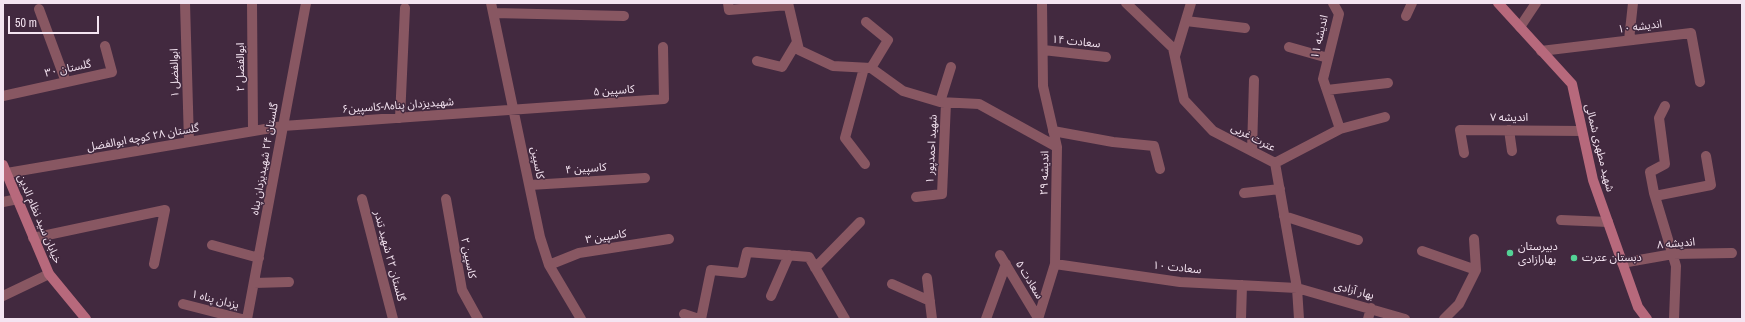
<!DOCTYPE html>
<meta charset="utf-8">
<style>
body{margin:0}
#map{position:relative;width:1745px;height:322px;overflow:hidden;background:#42293f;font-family:"Archivo Narrow",sans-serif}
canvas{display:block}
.frame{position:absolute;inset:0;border:4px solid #f4e4f1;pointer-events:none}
.scale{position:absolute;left:8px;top:16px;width:91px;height:18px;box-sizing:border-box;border:2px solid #f4e4f1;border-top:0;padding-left:5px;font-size:12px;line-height:14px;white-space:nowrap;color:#f4e4f1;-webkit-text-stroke:3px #42293f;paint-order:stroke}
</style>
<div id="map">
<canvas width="1745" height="322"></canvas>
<div class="frame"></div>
<div class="scale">50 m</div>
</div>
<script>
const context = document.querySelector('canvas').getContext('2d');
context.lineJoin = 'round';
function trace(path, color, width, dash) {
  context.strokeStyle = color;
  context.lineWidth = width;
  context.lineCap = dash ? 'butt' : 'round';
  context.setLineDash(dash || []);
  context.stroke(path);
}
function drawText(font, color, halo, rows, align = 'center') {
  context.font = font + ' "Archivo Narrow","Noto Sans Arabic",sans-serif';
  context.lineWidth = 3;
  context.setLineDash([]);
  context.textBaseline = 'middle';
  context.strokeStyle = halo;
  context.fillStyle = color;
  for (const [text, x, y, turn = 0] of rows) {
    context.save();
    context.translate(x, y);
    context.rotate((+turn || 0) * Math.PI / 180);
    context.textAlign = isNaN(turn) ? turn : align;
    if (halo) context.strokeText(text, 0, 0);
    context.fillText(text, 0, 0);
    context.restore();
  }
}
trace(new Path2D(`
 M 185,3 L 189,142
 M 252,3 L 253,131
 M 491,3 L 540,237 L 549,265 L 581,319
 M 728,3 L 729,10 L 788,5
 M 788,3 L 799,50 L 833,66 L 871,68 L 903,91 L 940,102 L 979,104 L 1057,147
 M 1126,3 L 1173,48 L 1184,100 L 1213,131 L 1275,163 L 1297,288 L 1299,319
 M 39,9 L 66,82
 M 494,13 L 624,16
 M 1406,16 L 1412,3
 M 1186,21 L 1245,28
 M 866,22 L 888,40 L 871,68
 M 1520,27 L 1536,3
 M 1629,40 L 1633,3
 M 1289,47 L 1328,58
 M 1043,50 L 1106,57
 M 1541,51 L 1691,33 L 1700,82
 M 1175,56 L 1191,3
 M 757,61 L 782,67 L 797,42
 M 864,68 L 845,138 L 865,164
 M 1327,90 L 1388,83
 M 3,96 L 112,72 L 105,46
 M 940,102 L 951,67
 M 1665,106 L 1659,118 L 1665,164 L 1650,172 L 1654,193 L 1676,266 L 1674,319
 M 400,118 L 405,8
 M 1340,129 L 1385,117
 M 1509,130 L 1512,151
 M 1053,131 L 1113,142 L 1154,146 L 1160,169
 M 1252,151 L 1254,80
 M 1464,153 L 1460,130 L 1582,131
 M 1275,163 L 1340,129 L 1323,79 L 1339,14 L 1333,3
 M 7,173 L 283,126 L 664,99 L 663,47
 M 530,185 L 645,178
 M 1244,193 L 1280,189
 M 1655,196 L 1711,185 L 1706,156
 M 916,197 L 942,194 L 946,103
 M 362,199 L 393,319
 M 446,199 L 462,290 L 478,319
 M 3,202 L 18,199
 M 1284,216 L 1358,240
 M 1561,220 L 1608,222
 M 33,238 L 165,210 L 154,264
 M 212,245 L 259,258
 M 1422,251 L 1476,270
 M 1000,255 L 1038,318
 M 1622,263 L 1673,254 L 1732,253
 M 1055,264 L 1180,282 L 1297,288 L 1405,319
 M 549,265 L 579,253 L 669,239
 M 815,268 L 860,222
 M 927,278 L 932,319
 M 254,283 L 289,282
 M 892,284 L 930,301
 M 3,296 L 49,274
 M 771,296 L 789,255
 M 183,304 L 242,319
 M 684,314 L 699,319
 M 247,319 L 306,3
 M 701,319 L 711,270 L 742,273 L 747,252 L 809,257 L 845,319
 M 986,319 L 1006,264
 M 1038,319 L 1055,264 L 1057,147 L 1043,86 L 1042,3
 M 1241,319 L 1242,285
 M 1368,319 L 1371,308
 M 1444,319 L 1459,304 L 1476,270 L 1474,239`), '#885762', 10);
trace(new Path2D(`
 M 1498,3 L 1572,84 L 1593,180 L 1638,307 L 1647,319
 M 3,165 L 49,274 L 86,319`), '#b7697c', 10);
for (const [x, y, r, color] of [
 [1510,253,4,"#53d396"],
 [1574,258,4,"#53d396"]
]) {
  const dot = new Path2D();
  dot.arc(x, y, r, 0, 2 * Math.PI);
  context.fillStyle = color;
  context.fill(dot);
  trace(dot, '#42293f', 1.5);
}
drawText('11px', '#f4e4f1', '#42293f', [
 ["اندیشه ۱۰",1640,27,-7],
 ["اندیشه ۱۱",1320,37,-77],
 ["سعادت ۱۴",1076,42,6],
 ["ابوالفضل ۲",241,67,-90],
 ["گلستان ۳۰",68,69,-12],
 ["ابوالفضل ۱",175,73,-91],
 ["کاسپین ۵",614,91,-4],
 ["شهیدیزدان پناه۸-کاسپین۶",398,106,-4],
 ["اندیشه ۷",1509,118],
 ["گلستان ۲۸ کوچه ابوالفضل",143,138,-10],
 ["عترت غربی",1253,138,27],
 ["شهید مطهری شمالی",1599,148,76],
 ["شهید احمدپور ۱",932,149,-87],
 ["گلستان ۲۴ شهیدیزدان پناه",265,159,-80],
 ["کاسپین",537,163,79],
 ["کاسپین ۴",586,169,-4],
 ["اندیشه ۲۹",1045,173,-89],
 ["خیابان سید نظام الدین",39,219,67],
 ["کاسپین ۳",606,237,-9],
 ["اندیشه ۸",1676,244,-5],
 ["گلستان ۲۲ شهید تندر",389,256,75],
 ["کاسپین ۲",468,258,79],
 ["سعادت ۱۰",1177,268,6],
 ["سعادت ۵",1029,280,59],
 ["بهار آزادی",1354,291,15],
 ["یزدان پناه ۱",215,300,14]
]);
drawText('11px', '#f4e4f1', '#42293f', [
 ["دبیرستان",1518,247],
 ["بهارازادی",1518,260],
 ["دبستان عترت",1582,258]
], 'left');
</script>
